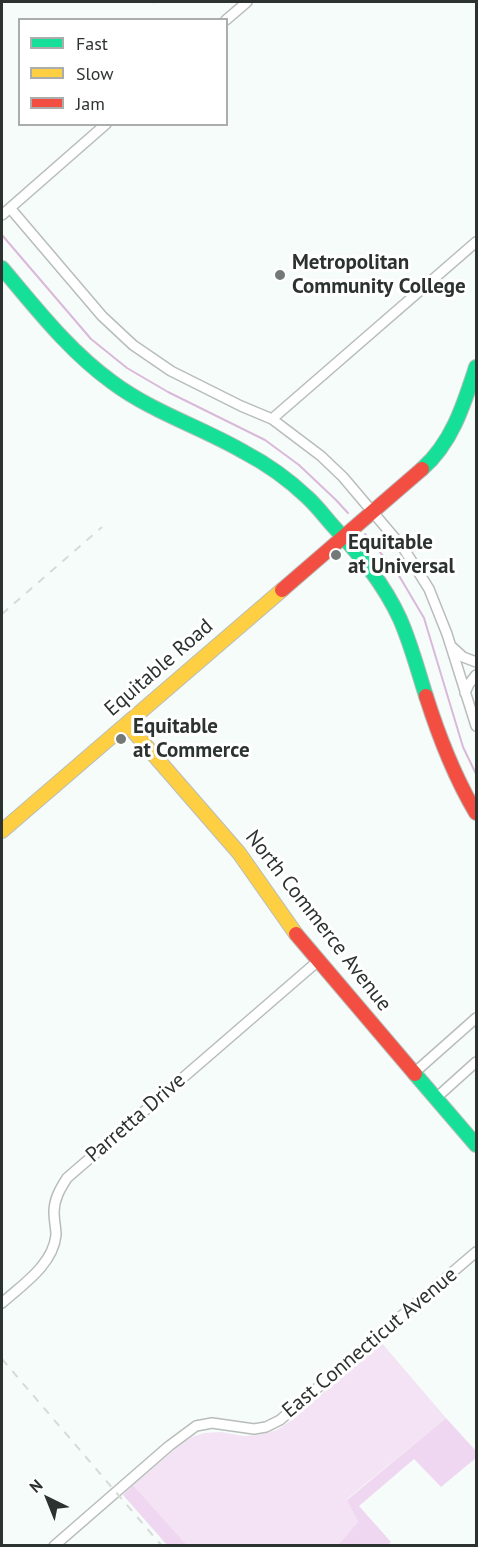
<!DOCTYPE html>
<style>
body{margin:0}
#map{position:relative;width:478px;height:1547px;overflow:hidden;background:#f6fcf9;font-family:"PT Sans",sans-serif}
canvas{display:block}
.frame{position:absolute;inset:0;border:3px solid #2c322f;pointer-events:none}
.legend{position:absolute;left:18px;top:18px;width:210px;height:108px;box-sizing:border-box;background:#fff;border:2px solid #abadac;margin:0;padding:8px 10px;list-style:none;font-size:18px;color:#2c322f}
.legend li{display:flex;align-items:center;gap:12px;height:30px}
.legend b{width:30px;border:2px solid #abadac}
.north{position:absolute;left:18px;top:1469px;width:60px;height:60px;-webkit-text-stroke:4px #fff;paint-order:stroke;rotate:317deg;font-size:16px;font-weight:700;line-height:24px;text-align:center;color:#2c322f}
.north::after{content:'';display:block;margin:auto;width:21px;height:27px;background:#2c322f;clip-path:polygon(50% 0,100% 100%,50% 72%,0 100%)}
</style>
<div id="map">
<canvas width="478" height="1547"></canvas>
<div class="frame"></div>
<ul class="legend">
<li><b style="height:8px;background:#16e098"></b>Fast</li>
<li><b style="height:8px;background:#ffcf43"></b>Slow</li>
<li><b style="height:8px;background:#f24e42"></b>Jam</li>
</ul>
<div class="north">N</div>
</div>
<script>
const context = document.querySelector('canvas').getContext('2d');
context.lineJoin = 'round';
function paint(path, color) {
  context.fillStyle = color;
  context.fill(path, 'evenodd');
}
function trace(path, color, width, dash) {
  context.strokeStyle = color;
  context.lineWidth = width;
  context.lineCap = dash ? 'butt' : 'round';
  context.setLineDash(dash || []);
  context.stroke(path);
}
function drawText(font, color, halo, rows, align = 'center') {
  context.font = font + ' "PT Sans",sans-serif';
  context.lineWidth = 6;
  context.setLineDash([]);
  context.textBaseline = 'middle';
  context.strokeStyle = halo;
  context.fillStyle = color;
  for (const [text, x, y, turn = 0] of rows) {
    context.save();
    context.translate(x, y);
    context.rotate((+turn || 0) * Math.PI / 180);
    context.textAlign = isNaN(turn) ? turn : align;
    if (halo) context.strokeText(text, 0, 0);
    context.fillText(text, 0, 0);
    context.restore();
  }
}
paint(new Path2D(`
 M 381,1342 L 446,1418 L 347,1499 L 358,1522 L 338,1545 L 187,1545 L 133,1485 L 180,1445 L 192,1437 L 204,1433 L 221,1432 L 243,1436 L 258,1435 L 277,1430 L 293,1419 Z`), '#f3e3f4');
paint(new Path2D(`
 M 446,1418 L 476,1451 L 476,1458 L 441,1487 L 414,1459 L 359,1506 L 391,1542 L 388,1545 L 338,1545 L 358,1522 L 347,1500 Z
 M 133,1485 L 187,1545 L 167,1545 L 123,1495 Z`), '#f0d7f1');
trace(new Path2D(`
 M 2,235 L 91,339 L 127,368 L 168,392 L 265,440 L 299,465 L 336,500 L 348,513
 M 365,534 L 398,574 L 424,618 L 463,747 L 476,774`), '#dab8da', 2);
const street = new Path2D(`
 M 226,20 L 247,2
 M 10,208 L 102,316 L 133,345 L 171,371 L 241,406 L 272,419 L 321,456 L 343,477 L 404,549 L 429,589 L 447,634 L 476,726
 M 2,215 L 106,124
 M 272,419 L 476,242
 M 451,646 L 463,657 L 476,662
 M 465,693 L 469,684 L 476,675
 M 414,1073 L 476,1018
 M 436,1098 L 476,1062
 M 2,1303 C 22,1285 53,1265 56,1235 C 56,1228 54,1220 54,1212 C 54,1199 60,1189 67,1178 L 318,961
 M 54,1546 L 169,1446 L 196,1426 L 212,1423 L 254,1429 L 266,1427 L 280,1420 L 476,1252`);
const fast = new Path2D(`
 M 2,268 C 36,308 69,351 112,382 C 152,412 201,427 244,452 C 267,464 288,479 307,497 C 317,506 325,517 334,527 C 360,555 384,584 400,619 C 411,644 418,671 426,696
 M 422,469 C 452,443 464,404 476,367
 M 415,1074 L 476,1145`);
const slow = new Path2D(`
 M 127,724 L 239,853 L 296,934
 M 2,831 L 282,590`);
const jam = new Path2D(`
 M 282,590 L 422,469
 M 426,696 C 439,737 454,776 476,813
 M 296,934 L 415,1074`);
trace(street, '#b8bdbb', 12);
trace(fast, '#b8bdbb', 16);
trace(slow, '#b8bdbb', 16);
trace(jam, '#b8bdbb', 16);
trace(street, '#fefffe', 9);
trace(fast, '#16e098', 14);
trace(slow, '#ffcf43', 14);
trace(jam, '#f24e42', 14);
trace(new Path2D(`
 M 153,2 L 154,3
 M 2,614 L 102,527
 M 2,1359 L 162,1546`), '#d7dad9', 2, [8, 8]);
for (const [x, y, r, color] of [
 [280,275,6,"#737976"],
 [336,555,6,"#737976"],
 [121,739,6,"#737976"]
]) {
  const dot = new Path2D();
  dot.arc(x, y, r, 0, 2 * Math.PI);
  context.fillStyle = color;
  context.fill(dot);
  trace(dot, '#fff', 2);
}
drawText('bold 21px', '#2c322f', '#fff', [
 ["Metropolitan",292,263],
 ["Community College",292,287],
 ["Equitable",348,543],
 ["at Universal",348,567],
 ["Equitable",133,727],
 ["at Commerce",133,751]
], 'left');
drawText('21px', '#2c322f', '#fff', [
 ["Equitable Road",159,668,-41],
 ["North Commerce Avenue",318,921,52],
 ["Parretta Drive",136,1118,-41],
 ["East Connecticut Avenue",370,1343,-40]
]);
</script>
